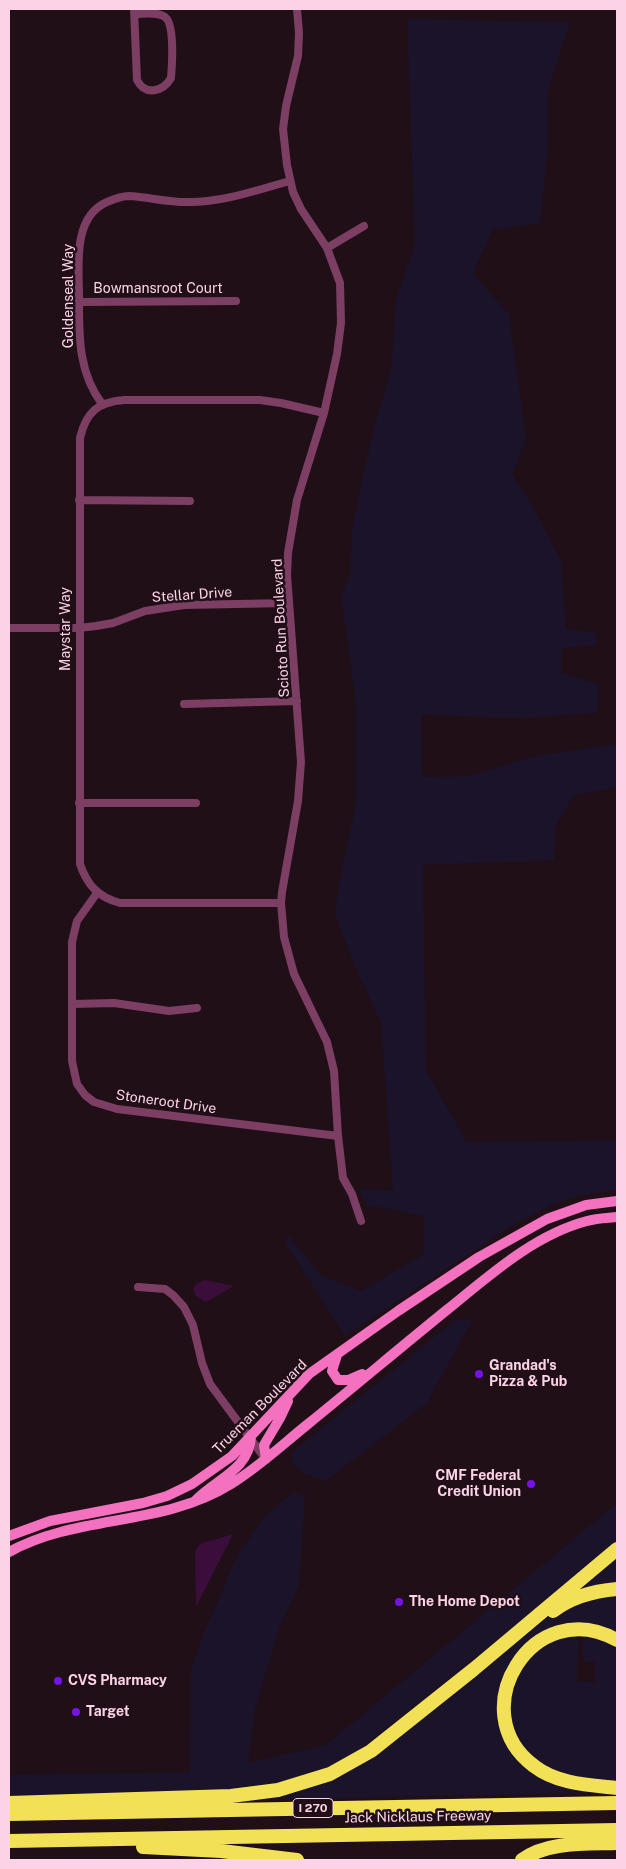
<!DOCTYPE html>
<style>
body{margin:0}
#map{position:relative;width:626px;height:1869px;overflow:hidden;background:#210f17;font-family:"Public Sans",sans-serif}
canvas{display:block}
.frame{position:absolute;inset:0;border:10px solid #fcd2e7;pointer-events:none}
</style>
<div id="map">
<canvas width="626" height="1869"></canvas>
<div class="frame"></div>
</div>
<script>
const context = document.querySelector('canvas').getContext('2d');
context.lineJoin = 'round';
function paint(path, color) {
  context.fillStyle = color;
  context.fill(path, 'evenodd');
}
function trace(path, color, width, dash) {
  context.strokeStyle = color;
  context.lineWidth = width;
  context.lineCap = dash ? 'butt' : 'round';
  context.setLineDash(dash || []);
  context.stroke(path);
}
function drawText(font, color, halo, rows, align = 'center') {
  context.font = font + ' "Public Sans",sans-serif';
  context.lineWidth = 5;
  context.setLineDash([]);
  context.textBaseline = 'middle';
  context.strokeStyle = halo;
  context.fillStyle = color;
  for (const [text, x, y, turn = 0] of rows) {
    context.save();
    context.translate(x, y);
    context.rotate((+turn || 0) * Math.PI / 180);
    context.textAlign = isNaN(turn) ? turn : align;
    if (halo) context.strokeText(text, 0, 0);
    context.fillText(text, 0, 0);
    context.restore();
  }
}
paint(new Path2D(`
 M 407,19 L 570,22 L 548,90 L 548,149 L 540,223 L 492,230 L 473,274 L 509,314 L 526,439 L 512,475 L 530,502 L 561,561 L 566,629 L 596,633 L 597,645 L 562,648 L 561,673 L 598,684 L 597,713 L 524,718 L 421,715 L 422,777 L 469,776 L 535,756 L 617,744 L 617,787 L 573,796 L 556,825 L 554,860 L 423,865 L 426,1071 L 467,1142 L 617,1140 L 617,1190 L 577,1196 L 550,1206 L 510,1227 L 345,1336 L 286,1244 L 287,1234 L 322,1276 L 361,1291 L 423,1255 L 424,1216 L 367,1205 L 359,1189 L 393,1191 L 381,1023 L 354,964 L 335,914 L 340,879 L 356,804 L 356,703 L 341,596 L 350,574 L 352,530 L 364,471 L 374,428 L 391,369 L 396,299 L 415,245 Z
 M 455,1320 L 472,1320 L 427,1403 L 326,1481 L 305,1474 L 293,1465 L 291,1453 Z
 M 293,1492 L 305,1497 L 299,1584 L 279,1629 L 255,1709 L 248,1763 L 326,1745 L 617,1503 L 617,1542 L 597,1561 L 359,1750 L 323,1770 L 285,1783 L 244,1790 L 9,1798 L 9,1775 L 190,1772 L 191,1670 L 201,1640 L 237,1556 L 264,1517 Z
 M 617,1552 L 617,1582 L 561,1601 Z
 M 617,1592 L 617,1635 L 563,1628 L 504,1681 L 513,1750 L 591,1789 L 591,1793 L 265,1799 L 265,1796 L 337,1774 L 558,1610 Z
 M 589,1635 L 617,1646 L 617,1783 L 569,1777 L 537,1764 L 513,1733 L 509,1711 L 512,1686 L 528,1656 L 553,1639 L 578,1637 C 579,1652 577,1666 577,1681 L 595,1683 L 595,1661 L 585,1662 L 582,1654 L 583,1636 Z`), '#1a132a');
paint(new Path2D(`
 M 205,1280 L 234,1286 L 206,1302 L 196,1296 L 193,1290 L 196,1284 Z
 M 233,1534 L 196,1607 L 195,1552 L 200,1544 Z`), '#3b0d3b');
trace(new Path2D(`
 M 134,9 L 137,80 C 145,96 163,92 171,78 C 172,66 175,24 165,17 C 157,11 144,14 135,14
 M 297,9 L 299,33 L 298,56 L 286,106 L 283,129 L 287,165 L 293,192 L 301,209 L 327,248 L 340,283 L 341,323 L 337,354 L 324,413 L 297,500 L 288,553 L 287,575 L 301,762 L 298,801 L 282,892 L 281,903 L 284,937 L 294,974 L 327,1042 L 334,1071 L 338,1136 L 343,1178 L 352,1194 L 361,1221
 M 327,248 L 364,226
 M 79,302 L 236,301
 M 102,404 C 78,372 79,335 79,298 C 79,267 72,217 107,202 C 114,199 121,196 129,196 C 149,197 170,203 190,202 C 224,202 257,190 290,181
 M 79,500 L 190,501
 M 9,628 L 79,628 L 96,626 L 113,623 L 145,611 L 184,605 L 289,603
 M 184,704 L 297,701
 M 79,803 L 196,803
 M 97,893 L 77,921 L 72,942 L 72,1061 L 77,1084 L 85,1095 L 94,1102 L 117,1109 L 338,1136
 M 281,903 L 120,903 C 98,897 87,885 80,864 L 80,438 C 86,412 98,402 124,400 L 260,400 L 281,403 L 324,413
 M 72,1004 L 114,1003 L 169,1011 L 197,1008
 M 138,1287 L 165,1289 L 173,1295 L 184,1307 L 193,1325 L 202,1363 L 210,1384 L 264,1457`), '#7c3e63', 8);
trace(new Path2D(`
 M 337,1355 L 332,1371 L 338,1380 L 348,1380 L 362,1374
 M 266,1459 L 264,1445 L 280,1418 L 288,1401
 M 196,1500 C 216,1479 249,1470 251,1437
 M 9,1536 L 50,1521 L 143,1503 L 167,1496 L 192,1484 L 232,1456 L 309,1374 L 398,1311 L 479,1257 L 547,1219 L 586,1205 L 617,1201
 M 9,1552 C 78,1514 162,1527 231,1484 C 259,1467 283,1444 308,1424 C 355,1386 401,1347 448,1309 C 490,1275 534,1235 587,1221 C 597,1218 608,1218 617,1217`), '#f471c0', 10);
trace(new Path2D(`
 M 553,1611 C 571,1597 594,1591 617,1589
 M 617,1640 C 533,1593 461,1712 534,1766 C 557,1784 589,1785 617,1788
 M 9,1803 L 231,1796 L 278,1790 L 330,1774 L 371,1751 L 474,1669 L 617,1549
 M 9,1814 L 617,1803
 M 9,1841 L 617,1830
 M 143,1847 L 221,1851 L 297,1860
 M 522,1860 C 548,1841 587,1844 617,1843`), '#f2e157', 14);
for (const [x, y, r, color] of [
 [479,1374,5,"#7612e8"],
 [531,1484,5,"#7612e8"],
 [399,1602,5,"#7612e8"],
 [58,1681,5,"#7612e8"],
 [76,1712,5,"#7612e8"]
]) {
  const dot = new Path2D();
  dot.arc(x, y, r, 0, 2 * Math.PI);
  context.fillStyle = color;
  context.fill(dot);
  trace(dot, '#210f17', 2);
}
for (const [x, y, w] of [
 [313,1808,40]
]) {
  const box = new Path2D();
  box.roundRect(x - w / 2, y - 9.5, w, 19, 4);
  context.fillStyle = '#210f17';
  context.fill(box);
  trace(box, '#fcd2e7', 1);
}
drawText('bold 12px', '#fcd2e7', null, [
 ["I 270",313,1808]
]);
drawText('14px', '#fcd2e7', '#210f17', [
 ["Bowmansroot Court",158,289],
 ["Goldenseal Way",69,296,-90],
 ["Stellar Drive",192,595,-4],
 ["Scioto Run Boulevard",281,628,-93],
 ["Maystar Way",66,629,-90],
 ["Stoneroot Drive",166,1102,8],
 ["Trueman Boulevard",260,1407,-45],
 ["Jack Nicklaus Freeway",418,1817,-1]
]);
drawText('bold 14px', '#fcd2e7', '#210f17', [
 ["Grandad's",489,1366],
 ["Pizza & Pub",489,1382],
 ["CMF Federal",521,1476,"right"],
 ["Credit Union",521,1492,"right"],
 ["The Home Depot",409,1602],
 ["CVS Pharmacy",68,1681],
 ["Target",86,1712]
], 'left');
</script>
